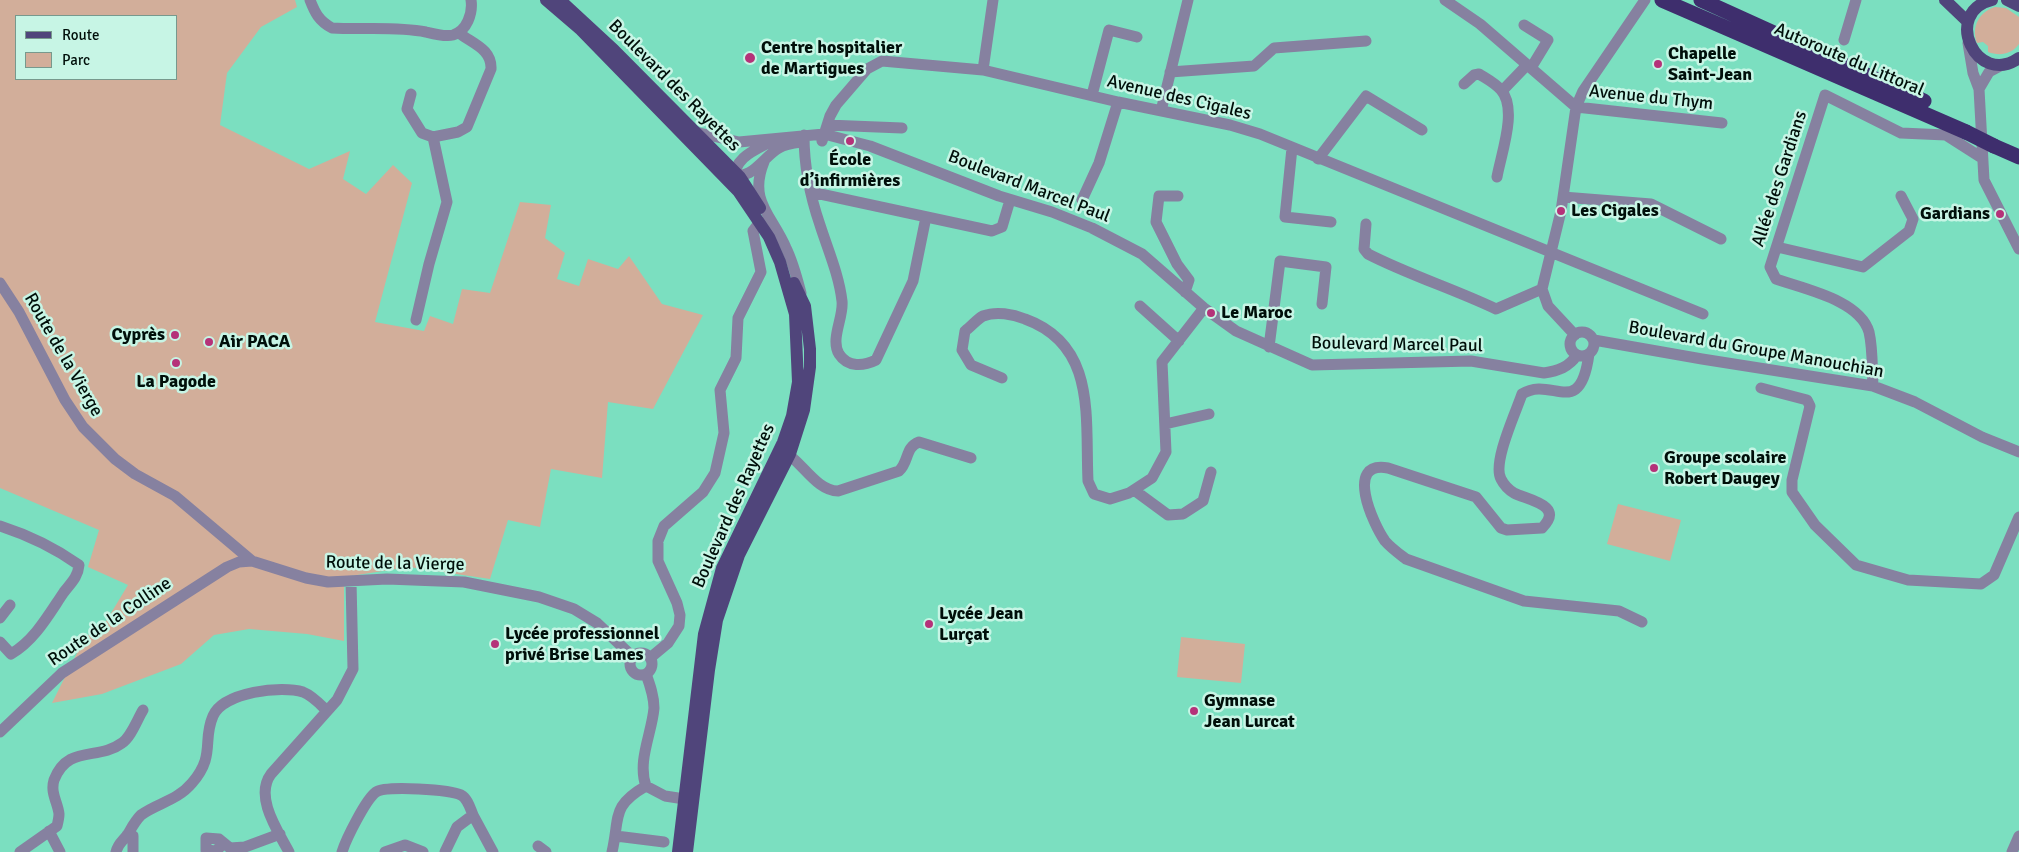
<!DOCTYPE html>
<meta charset="utf-8">
<style>
body{margin:0}
#map{position:relative;width:2019px;height:852px;overflow:hidden;background:#7bdfc0;font-family:Signika,sans-serif}
canvas{display:block}
.legend{position:absolute;left:15px;top:15px;width:162px;height:65px;box-sizing:border-box;background:#c7f5e5;border:1px solid #77998d;margin:0;padding:6px 9px;list-style:none;font-size:15px;color:#000f0a}
.legend li{display:flex;align-items:center;gap:10px;height:25px}
.legend b{width:25px;border:1px solid #77998d}
</style>
<div id="map">
<canvas width="2019" height="852"></canvas>
<ul class="legend">
<li><b style="height:6px;background:#50457b"></b>Route</li>
<li><b style="height:14px;background:#d2ae9a"></b>Parc</li>
</ul>
</div>
<script>
const context = document.querySelector('canvas').getContext('2d');
context.lineJoin = 'round';
function paint(path, color) {
  context.fillStyle = color;
  context.fill(path, 'evenodd');
}
function trace(path, color, width, dash) {
  context.strokeStyle = color;
  context.lineWidth = width;
  context.lineCap = dash ? 'butt' : 'round';
  context.setLineDash(dash || []);
  context.stroke(path);
}
function drawText(font, color, halo, rows, align = 'center') {
  context.font = font + ' Signika,sans-serif';
  context.lineWidth = 5;
  context.setLineDash([]);
  context.textBaseline = 'middle';
  context.strokeStyle = halo;
  context.fillStyle = color;
  for (const [text, x, y, turn = 0] of rows) {
    context.save();
    context.translate(x, y);
    context.rotate((+turn || 0) * Math.PI / 180);
    context.textAlign = isNaN(turn) ? turn : align;
    if (halo) context.strokeText(text, 0, 0);
    context.fillText(text, 0, 0);
    context.restore();
  }
}
paint(new Path2D(`
 M 0,0 L 295,0 L 297,7 L 261,27 L 227,73 L 220,125 L 309,169 L 350,151 L 343,179 L 366,194 L 393,165 L 412,183 L 375,322 L 424,331 L 430,316 L 453,324 L 462,289 L 490,293 L 520,202 L 551,205 L 545,238 L 565,253 L 557,279 L 579,286 L 588,259 L 618,269 L 629,256 L 662,304 L 703,315 L 653,409 L 608,402 L 602,478 L 551,469 L 540,527 L 508,520 L 490,579 L 409,567 L 344,577 L 344,641 L 307,634 L 249,629 L 214,635 L 181,664 L 102,694 L 52,703 L 78,651 L 91,631 L 105,623 L 128,585 L 88,567 L 99,530 L 0,488 ZM 16,16 L 176,16 L 176,79 L 16,79 Z
 M 1995,7 L 2006,8 L 2019,17 L 2019,44 C 2011,55 1999,56 1988,52 L 1988,46 L 1983,42 L 1977,43 C 1971,27 1979,12 1995,7 Z
 M 1618,504 L 1681,520 L 1670,561 L 1607,544 Z
 M 1181,637 L 1245,644 L 1241,683 L 1177,677 Z`), '#d2ae9a');
trace(new Path2D(`
 M 310,0 C 315,13 319,21 332,28 C 363,30 395,26 426,32 C 434,34 445,37 453,35 C 467,31 473,13 471,0
 M 1445,0 L 1480,24 L 1576,107 L 1722,123
 M 1524,25 L 1548,40 L 1531,68
 M 1844,40 L 1856,0
 M 1968,43 L 1973,73 L 1979,89 L 1984,180 L 2019,249
 M 983,70 L 993,0
 M 1170,72 L 1254,66 L 1274,48 L 1366,41
 M 1464,84 L 1474,75 L 1479,74 C 1487,79 1495,83 1501,90 C 1518,109 1501,154 1497,177
 M 1979,89 L 1989,72 L 2004,64
 M 1502,91 L 1527,65
 M 411,94 L 407,109 L 422,133 L 433,137
 M 1092,95 L 1109,30 L 1137,37
 M 1161,111 L 1188,0
 M 827,125 L 902,128
 M 695,132 L 739,142 L 824,134 L 870,146 L 999,196 L 1052,212 L 1092,228 L 1142,254 L 1204,308 L 1236,331 L 1312,365 L 1471,361 L 1544,373 C 1558,371 1569,367 1577,355
 M 804,135 C 804,165 810,196 820,225 C 828,250 839,275 842,301 C 844,317 830,339 839,354 C 848,368 864,366 876,360 L 913,281 L 926,217
 M 822,141 L 830,116 L 836,105 L 867,69 L 882,61 L 983,70 L 1118,102 L 1230,125 L 1260,134 L 1703,314
 M 1292,148 L 1285,217 L 1331,222
 M 1318,159 L 1366,96 L 1422,130
 M 764,162 C 748,201 772,215 786,248 C 793,262 797,278 801,293
 M 732,174 C 751,182 764,156 779,148 C 785,144 794,143 802,142
 M 734,180 C 734,158 753,151 770,142
 M 811,192 L 992,231 L 1002,227 L 1010,200
 M 1178,196 L 1159,196 L 1156,222 L 1177,264 L 1189,280 L 1185,292
 M 1563,197 L 1651,204 L 1721,239
 M 1082,200 L 1099,163 L 1118,102
 M 1366,224 L 1364,249 L 1368,254 C 1409,275 1454,289 1496,309 L 1542,289
 M 1777,247 L 1863,267 L 1909,231 L 1913,219 L 1901,196
 M 0,283 L 19,312 L 65,400 L 83,427 L 115,459 L 135,474 L 175,496 L 252,561 L 306,578 L 328,582 L 387,579 L 464,582 L 539,597 L 574,609 L 597,623 L 633,657
 M 1140,306 L 1179,341
 M 416,320 L 429,264 L 447,202 L 433,137 L 458,132 L 467,127 L 491,69 C 492,49 473,44 459,33
 M1570 344a12 12 0 1 1 24 0a12 12 0 1 1-24 0Z
 M 1575,335 L 1548,306 L 1542,289 L 1561,211 L 1576,107 L 1583,91 L 1645,0
 M 1594,340 L 1702,359 L 1873,386 L 1915,402 L 1982,437 L 2019,452
 M 1269,347 L 1280,261 L 1326,267 L 1322,304
 M 1589,354 C 1580,421 1552,375 1522,394 C 1516,412 1492,463 1501,479 C 1504,485 1509,490 1514,493 C 1528,500 1565,505 1542,528 L 1507,530 L 1501,528 L 1476,497 L 1388,468 C 1344,460 1373,524 1385,541 C 1391,548 1398,553 1406,559 L 1524,601 L 1619,611 L 1642,622
 M 1002,378 L 971,365 L 962,350 L 965,331 C 971,327 977,319 983,316 C 996,311 1013,314 1025,319 C 1097,345 1085,417 1088,481 L 1094,494 L 1110,499 L 1129,493 L 1152,478 L 1166,452 L 1162,362 L 1204,308
 M 1873,386 C 1872,369 1873,349 1869,332 C 1860,300 1804,289 1776,279 L 1770,267 L 1825,95 L 1901,133 L 1946,135 L 1982,158
 M 1761,388 L 1807,400 L 1810,406 L 1792,480 L 1792,492 L 1815,525 L 1856,565 L 1908,580 L 1981,584 L 1994,575 L 2019,517
 M 1165,424 L 1209,414
 M 782,450 C 802,461 816,491 838,491 L 899,471 C 909,462 905,447 919,442 L 971,458
 M 1134,490 L 1168,515 L 1183,514 L 1203,501 L 1211,472
 M 0,526 C 28,535 55,548 79,565 C 78,577 71,583 64,592 C 49,614 35,640 11,654 L 0,642
 M 0,618 L 10,605
 M630 664a11 11 0 1 1 22 0a11 11 0 1 1-22 0Z
 M 650,658 L 668,643 L 679,626 L 680,615 L 677,603 L 658,561 L 658,541 L 664,526 L 703,492 L 715,473 L 724,433 L 720,390 L 736,358 L 738,318 L 761,272 L 753,231 L 760,222
 M 646,674 C 650,685 654,696 654,708 C 652,733 637,761 646,786 L 665,796 L 691,800
 M 0,732 L 62,673 L 227,567 L 239,562 L 252,561
 M 49,831 L 60,852
 M 127,835 L 133,836 L 133,852
 M 616,836 L 664,842
 M 223,844 L 216,851 L 206,850 L 206,838 L 219,839 L 230,848 L 245,847 L 280,834
 M 538,846 L 546,852
 M 20,852 L 57,826 C 58,822 59,818 59,814 C 58,803 50,793 54,780 C 68,744 98,761 122,743 C 131,737 137,720 143,710
 M 116,852 C 118,843 123,841 128,834 C 132,827 135,821 141,815 C 157,803 177,801 192,783 C 216,755 202,741 213,716 C 223,692 282,685 303,692 C 313,696 320,704 327,711
 M 289,852 C 278,831 254,797 271,774 L 337,700 L 353,669 L 351,581
 M 342,852 C 346,839 366,799 376,792 C 386,785 451,790 461,795 C 468,799 470,808 473,815
 M 385,852 L 405,845 L 423,852
 M 445,852 L 457,827 L 473,815 L 493,852
 M 612,852 C 620,817 611,806 646,786
 M 2012,852 L 2019,836`), '#8681a0', 11);
trace(new Path2D(`
 M 546,0 L 581,30 L 738,191 L 769,237 L 780,262 L 795,314 L 798,382 L 792,416 L 783,442 L 722,568 L 704,634 L 678,852
 M 560,0 L 614,50 L 740,177 L 760,208
 M 1945,0 L 1968,22
 M 1992,0 C 1942,12 1976,88 2019,58
 M 2007,0 L 2019,6
 M 687,852 L 709,670 L 717,620 L 739,555 L 790,454 L 804,410 L 810,367 L 810,349 L 805,306 L 794,283`), '#50457b', 12);
trace(new Path2D(`
 M 1662,0 L 1966,132
 M 1701,0 L 1924,101
 M 1994,146 L 2019,157`), '#3e2e6d', 15);
trace(new Path2D(`
 M 1966,132 L 1994,146`), '#3e2e6d', 15);
for (const [x, y, r, color] of [
 [750,58,6,"#b53279"],
 [1658,64,5,"#b53279"],
 [850,141,5,"#b53279"],
 [1561,211,5,"#b53279"],
 [2000,214,5,"#b53279"],
 [1211,313,5,"#b53279"],
 [175,335,5,"#b53279"],
 [209,342,5,"#b53279"],
 [176,363,5,"#b53279"],
 [1654,468,5,"#b53279"],
 [929,624,5,"#b53279"],
 [495,644,5,"#b53279"],
 [1194,711,5,"#b53279"]
]) {
  const dot = new Path2D();
  dot.arc(x, y, r, 0, 2 * Math.PI);
  context.fillStyle = color;
  context.fill(dot);
  trace(dot, '#c7f5e5', 2);
}
drawText('bold 18px', '#000f0a', '#c7f5e5', [
 ["Centre hospitalier",761,48],
 ["de Martigues",761,69],
 ["Chapelle",1668,54],
 ["Saint-Jean",1668,75],
 ["École",850,160,"center"],
 ["d’infirmières",850,181,"center"],
 ["Les Cigales",1571,211],
 ["Gardians",1990,214,"right"],
 ["Le Maroc",1221,313],
 ["Cyprès",165,335,"right"],
 ["Air PACA",219,342],
 ["La Pagode",176,382,"center"],
 ["Groupe scolaire",1664,458],
 ["Robert Daugey",1664,479],
 ["Lycée Jean",939,614],
 ["Lurçat",939,635],
 ["Lycée professionnel",505,634],
 ["privé Brise Lames",505,655],
 ["Gymnase",1204,701],
 ["Jean Lurcat",1204,722]
], 'left');
drawText('18px', '#000f0a', '#c7f5e5', [
 ["Autoroute du Littoral",1849,60,23],
 ["Boulevard des Rayettes",674,86,45],
 ["Avenue des Cigales",1179,98,13],
 ["Avenue du Thym",1651,98,6],
 ["Allée des Gardians",1780,179,-72],
 ["Boulevard Marcel Paul",1029,187,21],
 ["Boulevard Marcel Paul",1397,345,1],
 ["Boulevard du Groupe Manouchian",1756,350,10],
 ["Route de la Vierge",63,355,60],
 ["Boulevard des Rayettes",734,506,-66],
 ["Route de la Vierge",395,564,1],
 ["Route de la Colline",110,622,-34]
]);
</script>
